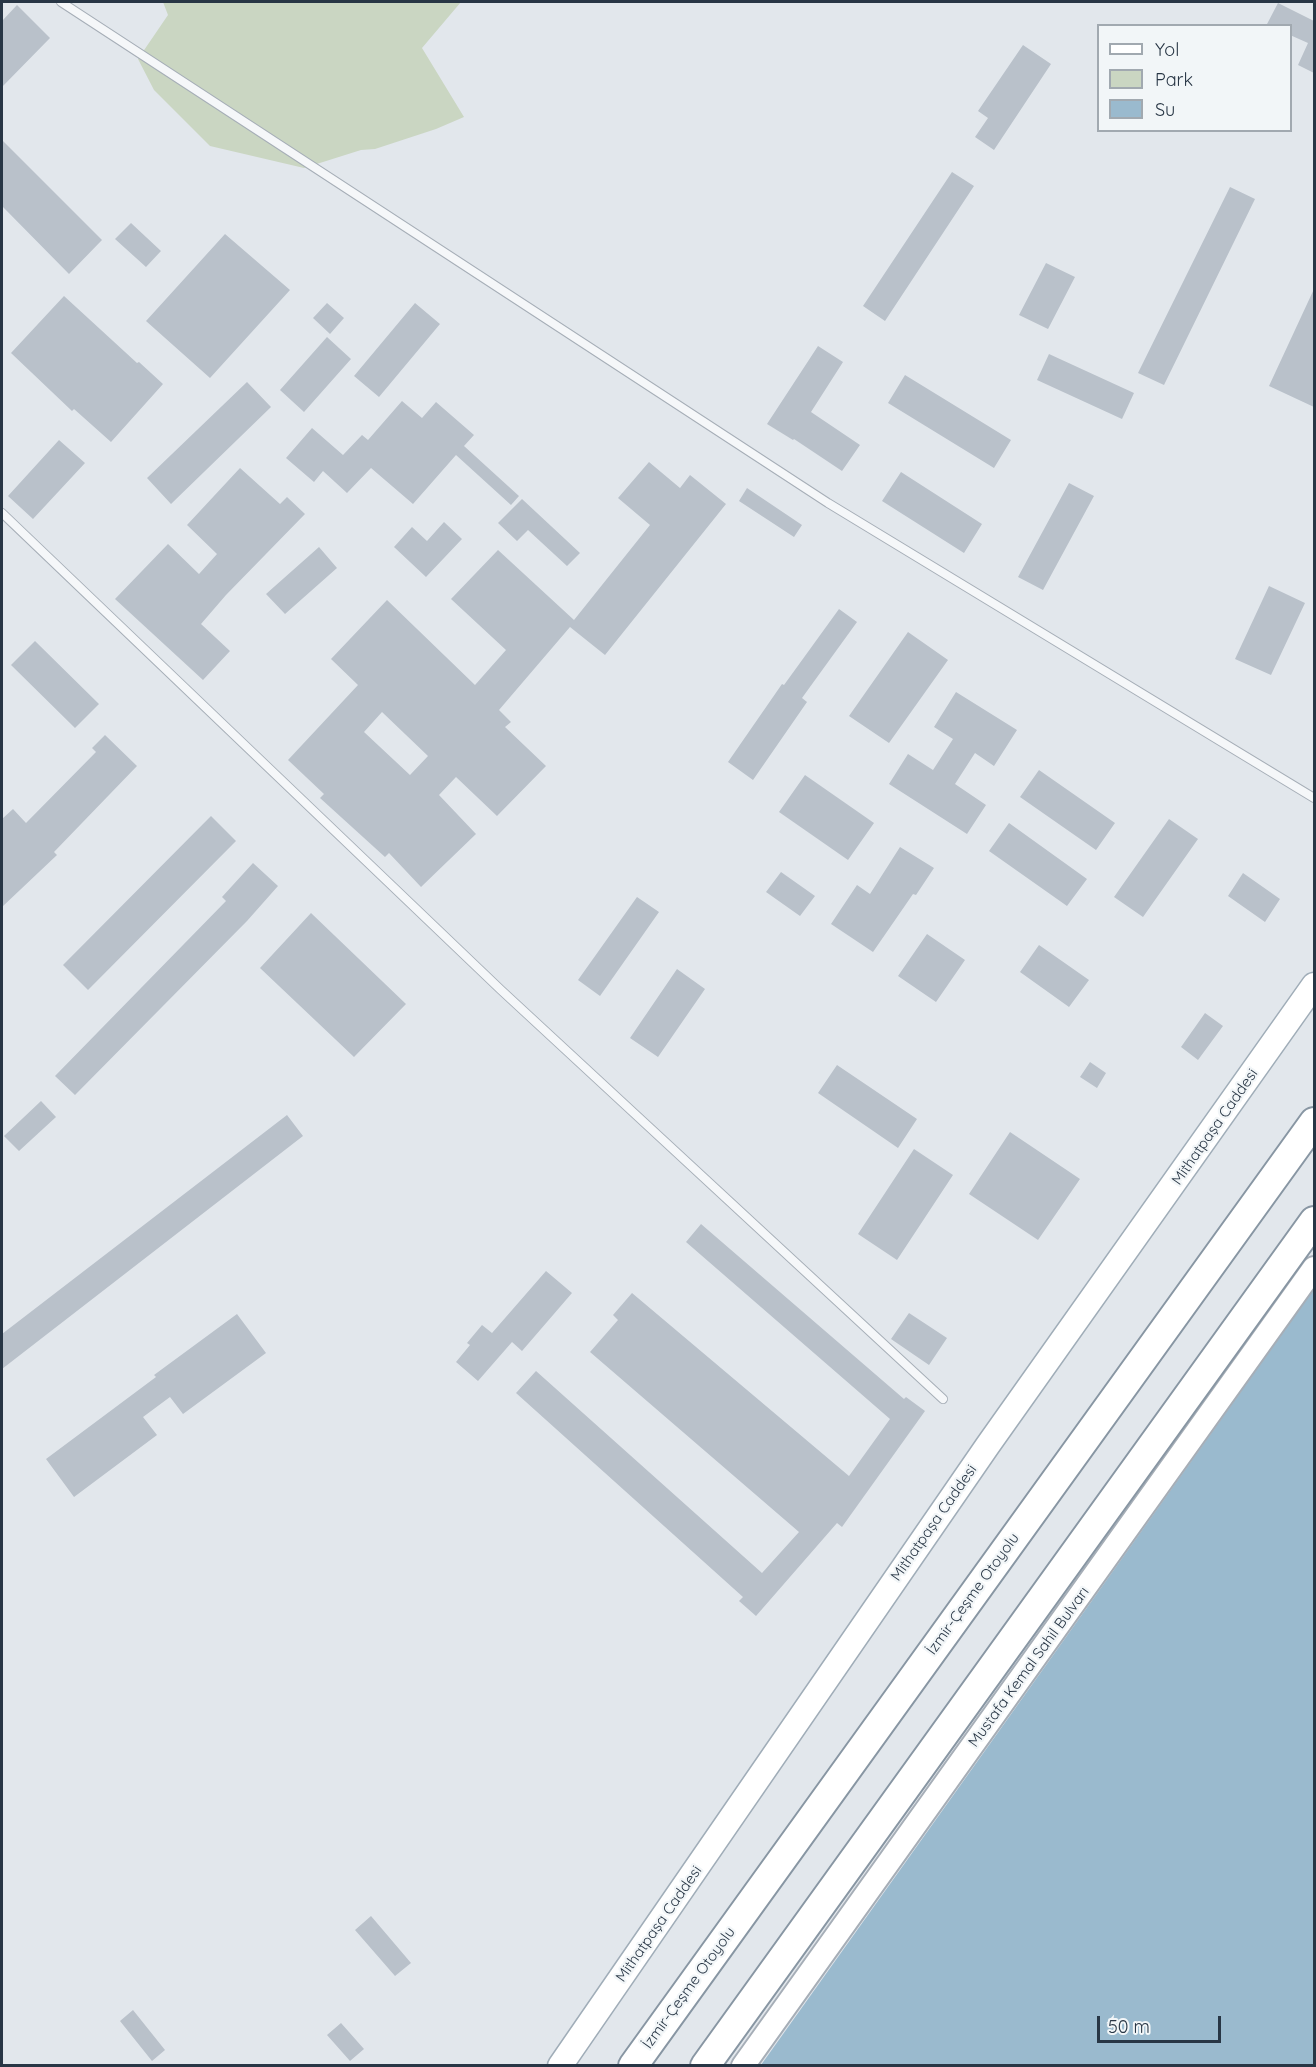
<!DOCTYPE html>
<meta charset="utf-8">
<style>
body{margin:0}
#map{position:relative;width:1316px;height:2067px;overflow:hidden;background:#e2e7ec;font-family:Quicksand,sans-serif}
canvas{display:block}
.frame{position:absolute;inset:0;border:3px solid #283645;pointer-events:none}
.legend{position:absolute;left:1097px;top:24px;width:195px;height:108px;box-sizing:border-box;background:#f2f6f8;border:2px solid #a1a9b0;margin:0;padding:8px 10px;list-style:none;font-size:18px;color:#283645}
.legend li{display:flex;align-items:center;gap:12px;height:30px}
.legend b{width:30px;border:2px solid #a1a9b0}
.scale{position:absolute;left:1097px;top:2016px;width:124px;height:27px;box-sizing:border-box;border:3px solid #283645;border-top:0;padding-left:8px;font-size:18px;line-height:21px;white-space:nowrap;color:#283645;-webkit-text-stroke:4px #f2f6f8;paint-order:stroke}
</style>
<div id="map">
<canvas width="1316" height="2067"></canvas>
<div class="frame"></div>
<ul class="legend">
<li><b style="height:8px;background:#fff"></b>Yol</li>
<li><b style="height:16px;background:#cad6c2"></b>Park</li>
<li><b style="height:16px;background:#9abace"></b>Su</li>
</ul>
<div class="scale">50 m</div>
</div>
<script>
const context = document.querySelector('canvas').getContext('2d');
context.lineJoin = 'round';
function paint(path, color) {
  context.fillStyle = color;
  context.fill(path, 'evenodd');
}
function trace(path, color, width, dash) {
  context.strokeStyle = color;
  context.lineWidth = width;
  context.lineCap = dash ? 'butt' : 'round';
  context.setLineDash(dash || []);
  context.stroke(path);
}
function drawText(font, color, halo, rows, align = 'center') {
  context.font = font + ' Quicksand,sans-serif';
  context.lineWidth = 4.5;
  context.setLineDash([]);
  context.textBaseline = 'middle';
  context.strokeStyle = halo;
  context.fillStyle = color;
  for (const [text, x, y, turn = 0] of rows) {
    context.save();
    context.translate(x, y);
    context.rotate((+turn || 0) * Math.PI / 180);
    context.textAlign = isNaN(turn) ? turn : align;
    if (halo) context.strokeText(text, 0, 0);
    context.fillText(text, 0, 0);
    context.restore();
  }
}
paint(new Path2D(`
 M 163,2 L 461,2 L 422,48 L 464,117 L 436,129 L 375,149 L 361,150 L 304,168 L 210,146 L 154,90 L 138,59 L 168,15 Z`), '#cad6c2');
paint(new Path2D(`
 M 1314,1289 L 1314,2065 L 761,2065 Z`), '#9abace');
paint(new Path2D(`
 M 1278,3 L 1314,21 L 1314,73 L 1298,65 L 1308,43 L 1290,35 L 1290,26 L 1266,26 Z
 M 17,5 L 50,38 L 2,87 L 2,21 Z
 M 1023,45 L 1051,64 L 994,150 L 975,137 L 988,118 L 978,111 Z
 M 2,140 L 102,240 L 69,274 L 2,206 Z
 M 952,172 L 974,186 L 885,321 L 863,306 Z
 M 1230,187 L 1255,199 L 1164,385 L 1138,373 Z
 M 131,223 L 161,251 L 146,267 L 115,239 Z
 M 225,234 L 290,290 L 210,378 L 146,321 Z
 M 1046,263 L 1075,277 L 1048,329 L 1019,315 Z
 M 1314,289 L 1314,407 L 1269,386 Z
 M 64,296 L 137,363 L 139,362 L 163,384 L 111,442 L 74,409 L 72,411 L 11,353 Z
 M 327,303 L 344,318 L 330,334 L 313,318 Z
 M 415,303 L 440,324 L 379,397 L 354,376 Z
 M 327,337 L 351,359 L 304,412 L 280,390 Z
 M 818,346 L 843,362 L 811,412 L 860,445 L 842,471 L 794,439 L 793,440 L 767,424 Z
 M 1049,354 L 1134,393 L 1122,419 L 1037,380 Z
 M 905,375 L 1011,440 L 994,468 L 888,403 Z
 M 247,382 L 271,407 L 171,504 L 147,478 Z
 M 402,401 L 422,418 L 436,402 L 474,435 L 464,446 L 519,496 L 511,505 L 456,455 L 413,504 L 371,468 L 347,493 L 323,471 L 314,482 L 286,458 L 312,428 L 343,455 L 362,435 L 368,440 Z
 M 59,440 L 85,463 L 33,519 L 8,496 Z
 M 649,462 L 680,488 L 690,475 L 726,504 L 605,655 L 570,627 L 499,710 L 511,722 L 505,727 L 546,766 L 497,816 L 456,777 L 439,795 L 476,834 L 421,887 L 389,853 L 385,857 L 320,798 L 324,794 L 288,760 L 358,685 L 331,659 L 387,600 L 475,685 L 506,650 L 451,599 L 498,550 L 574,620 L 650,525 L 618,498 ZM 382,712 L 428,756 L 410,775 L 364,732 Z
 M 240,468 L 280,504 L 287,497 L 305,514 L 226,595 L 201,624 L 230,651 L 203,680 L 115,599 L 168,544 L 199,574 L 217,554 L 187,525 Z
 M 901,472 L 982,524 L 964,553 L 882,501 Z
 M 1069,483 L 1094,496 L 1043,590 L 1018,577 Z
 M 747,488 L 802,525 L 794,537 L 739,501 Z
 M 522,499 L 580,553 L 567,566 L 528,530 L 517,541 L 498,523 Z
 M 444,522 L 462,539 L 426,577 L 394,547 L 412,527 L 427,541 Z
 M 319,547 L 337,568 L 285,614 L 266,594 Z
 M 1269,586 L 1305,603 L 1271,675 L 1235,659 Z
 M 839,609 L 857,622 L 802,698 L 807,702 L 753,780 L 728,762 L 782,684 L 784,685 Z
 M 908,632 L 948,660 L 889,743 L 849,716 Z
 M 35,641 L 99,704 L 75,728 L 11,665 Z
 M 956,692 L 1017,730 L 994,766 L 975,753 L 955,784 L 986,805 L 967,834 L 889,784 L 908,754 L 933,770 L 953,739 L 934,727 Z
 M 105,735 L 137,766 L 54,852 L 57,855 L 2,907 L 2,819 L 13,809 L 26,823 L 96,752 L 92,748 Z
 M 1039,770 L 1115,823 L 1096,850 L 1020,797 Z
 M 805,775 L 874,823 L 848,860 L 779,812 Z
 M 211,816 L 236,841 L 88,990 L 63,965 Z
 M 1169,819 L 1198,839 L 1143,917 L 1114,897 Z
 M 1009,823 L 1087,879 L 1067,906 L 989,851 Z
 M 900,847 L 934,868 L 916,895 L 913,894 L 873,952 L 831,924 L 857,885 L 870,894 Z
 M 253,863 L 278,886 L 247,921 L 75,1095 L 55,1076 L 226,901 L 222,897 Z
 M 781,872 L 815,896 L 800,916 L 766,892 Z
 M 1243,873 L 1280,899 L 1265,922 L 1228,896 Z
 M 637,897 L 659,912 L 600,996 L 578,980 Z
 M 311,913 L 406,1004 L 354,1057 L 260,968 Z
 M 927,934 L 965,960 L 936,1002 L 898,976 Z
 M 1039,945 L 1089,980 L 1069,1007 L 1020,972 Z
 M 677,969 L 705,989 L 658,1057 L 630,1038 Z
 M 1205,1013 L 1223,1026 L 1198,1060 L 1181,1047 Z
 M 1090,1062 L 1106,1073 L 1097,1088 L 1080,1077 Z
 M 837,1065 L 917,1119 L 898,1148 L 818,1093 Z
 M 41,1101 L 56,1117 L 19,1151 L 4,1136 Z
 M 287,1115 L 303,1136 L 2,1369 L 2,1334 Z
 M 1010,1132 L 1080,1179 L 1038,1240 L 969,1194 Z
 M 914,1149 L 953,1175 L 897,1260 L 858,1234 Z
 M 701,1224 L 904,1399 L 906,1397 L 925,1411 L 842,1527 L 837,1523 L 756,1616 L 739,1601 L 743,1597 L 516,1393 L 536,1371 L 762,1573 L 799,1532 L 590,1352 L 618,1320 L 613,1315 L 632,1293 L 849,1476 L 890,1419 L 686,1242 Z
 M 546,1271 L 572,1293 L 522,1351 L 512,1342 L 478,1381 L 456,1362 L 470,1345 L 467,1343 L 482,1325 L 492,1333 Z
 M 909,1313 L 947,1338 L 929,1365 L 891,1339 Z
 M 237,1314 L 266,1353 L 183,1414 L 170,1397 L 143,1417 L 157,1435 L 74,1497 L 46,1459 L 156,1377 L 154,1375 Z
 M 371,1916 L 411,1963 L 395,1976 L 355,1930 Z
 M 133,2010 L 165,2050 L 152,2061 L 120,2021 Z
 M 341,2023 L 364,2049 L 350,2061 L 327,2035 Z`), '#b9c1ca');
const service = new Path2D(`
 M 61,2 L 828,503 L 1314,798
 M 2,513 L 501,990 L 943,1399`);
const secondary = new Path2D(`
 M 743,2066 L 1314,1268`);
const primary = new Path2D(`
 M 560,2066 L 988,1445 L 1314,985`);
const motorway = new Path2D(`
 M 633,2066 L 1314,1122
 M 705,2066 L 1314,1221`);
trace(service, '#a6aeb7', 10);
trace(secondary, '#a6aeb7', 26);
trace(primary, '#a0adb8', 27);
trace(motorway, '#8896a3', 32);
trace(service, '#f5f7f9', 8);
trace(secondary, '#fff', 22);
trace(primary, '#fff', 24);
trace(motorway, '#fff', 28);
drawText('15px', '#283645', '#f2f6f8', [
 ["Mithatpaşa Caddesi",1215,1127,-55],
 ["Mithatpaşa Caddesi",934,1523,-55],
 ["İzmir-Çeşme Otoyolu",973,1594,-54],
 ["Mustafa Kemal Sahil Bulvarı",1029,1667,-54],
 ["Mithatpaşa Caddesi",659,1924,-55],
 ["İzmir-Çeşme Otoyolu",689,1988,-54]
]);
</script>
